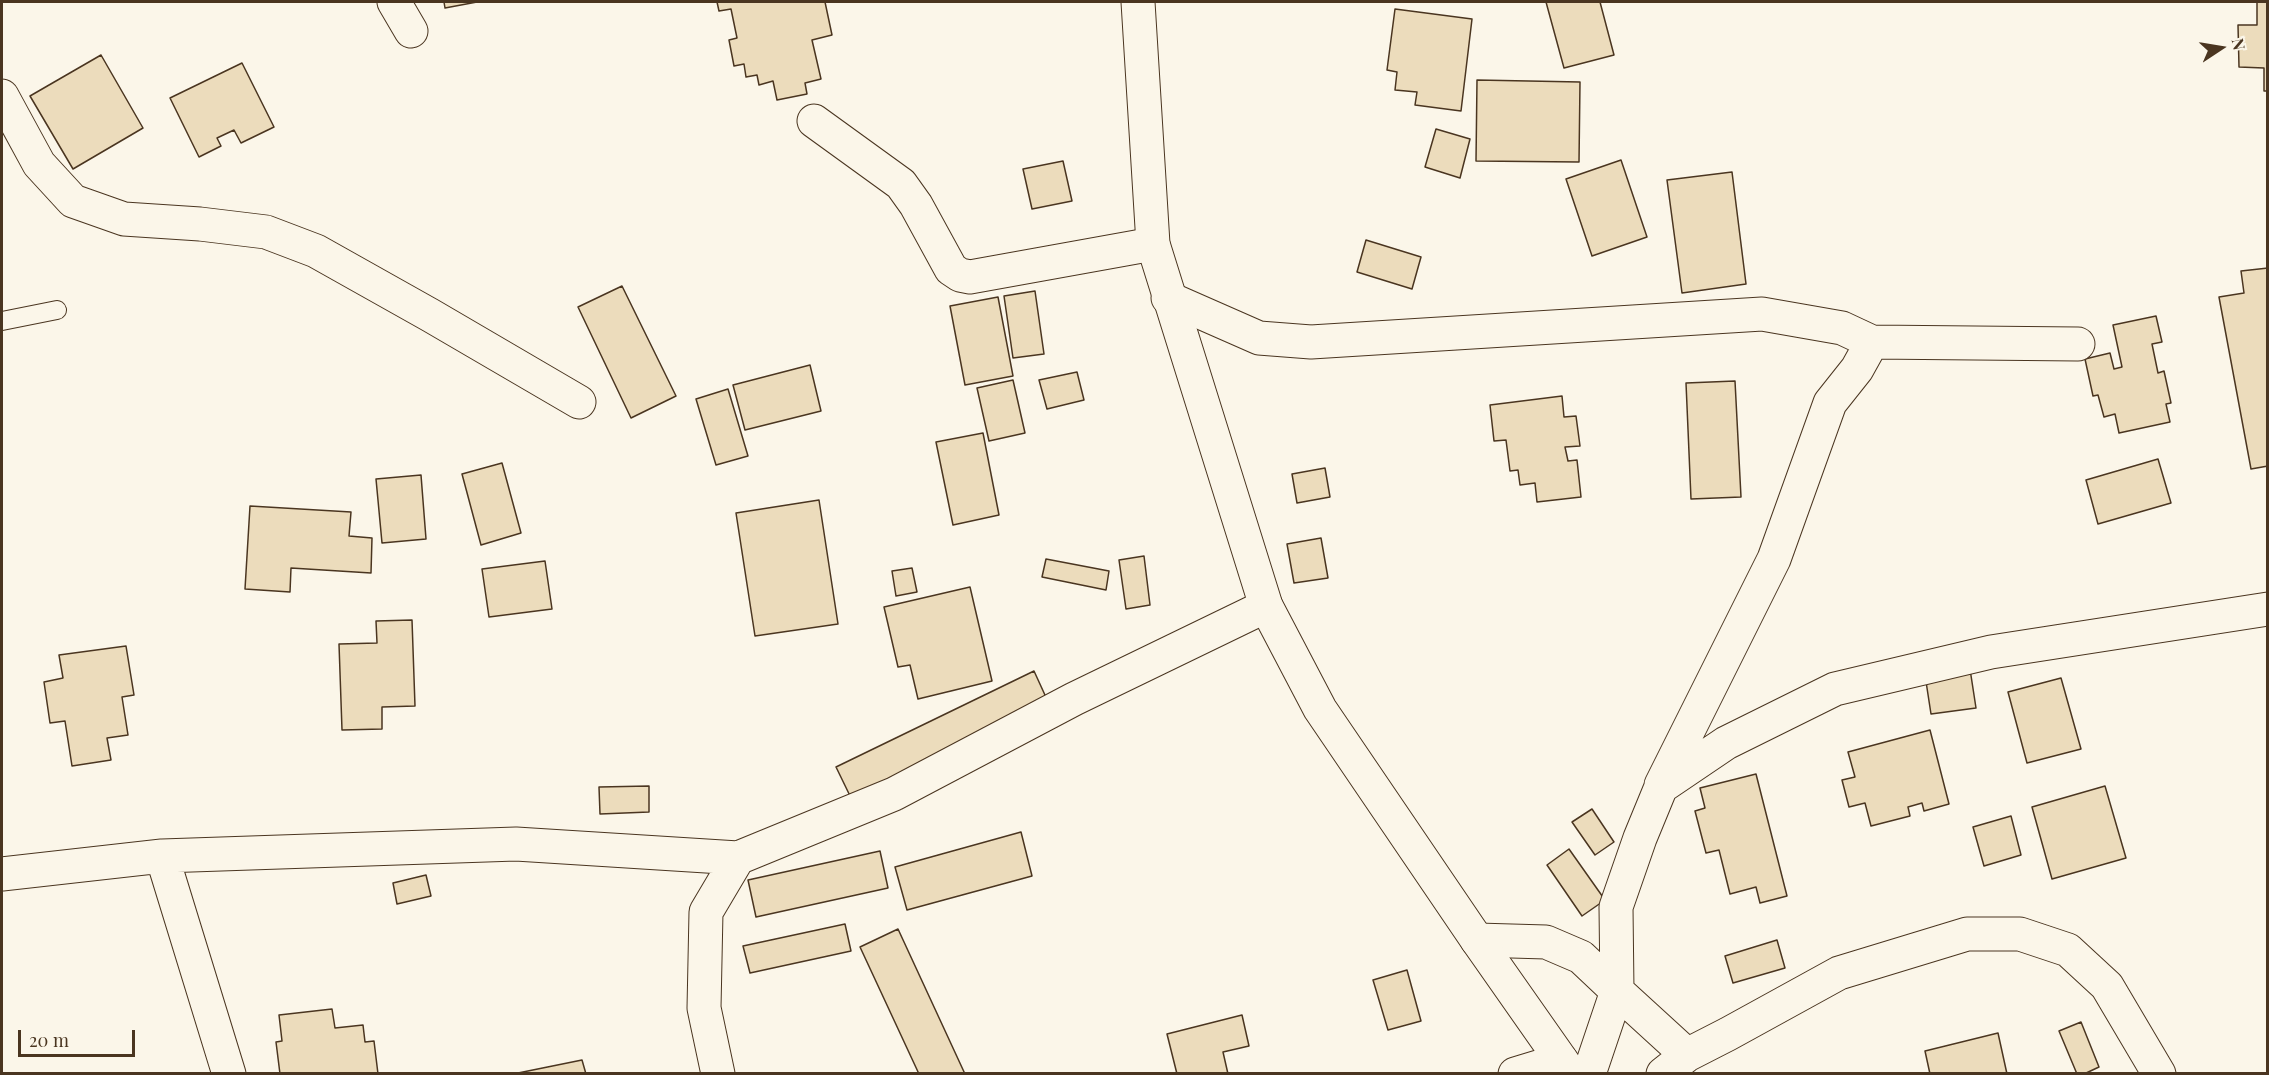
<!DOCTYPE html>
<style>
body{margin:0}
#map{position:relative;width:2269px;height:1075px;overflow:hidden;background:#fbf6e9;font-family:"Playfair Display",serif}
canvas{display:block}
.frame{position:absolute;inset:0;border:3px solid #4a3520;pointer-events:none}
.north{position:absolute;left:2191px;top:18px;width:60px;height:60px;-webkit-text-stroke:4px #fbf6e9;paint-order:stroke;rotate:78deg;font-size:16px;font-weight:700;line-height:24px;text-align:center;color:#4a3520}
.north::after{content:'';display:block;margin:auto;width:21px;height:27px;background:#4a3520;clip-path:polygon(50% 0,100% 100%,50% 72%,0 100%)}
.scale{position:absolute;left:18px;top:1030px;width:117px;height:27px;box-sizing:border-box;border:3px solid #4a3520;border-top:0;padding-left:8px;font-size:18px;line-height:21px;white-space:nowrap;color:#4a3520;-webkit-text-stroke:4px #fbf6e9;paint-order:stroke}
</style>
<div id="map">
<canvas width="2269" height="1075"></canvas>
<div class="frame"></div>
<div class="north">N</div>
<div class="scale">20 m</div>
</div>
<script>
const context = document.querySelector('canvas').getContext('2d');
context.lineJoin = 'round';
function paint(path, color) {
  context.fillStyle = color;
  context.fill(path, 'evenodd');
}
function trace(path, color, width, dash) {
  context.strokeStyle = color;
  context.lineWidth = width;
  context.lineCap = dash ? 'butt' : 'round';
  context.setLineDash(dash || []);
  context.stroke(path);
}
const building = new Path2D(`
 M 444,2 L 477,2 L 445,8 Z
 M 717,2 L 825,2 L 832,35 L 812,40 L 821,79 L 805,83 L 807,94 L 777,100 L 773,81 L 759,85 L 757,75 L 746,77 L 744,64 L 734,66 L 729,40 L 737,38 L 731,9 L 719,11 Z
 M 1546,2 L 1600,2 L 1614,55 L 1564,68 Z
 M 2257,2 L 2268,2 L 2268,91 L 2264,91 L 2264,68 L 2239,67 L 2238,25 L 2257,25 Z
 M 1395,9 L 1472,19 L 1461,111 L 1415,105 L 1417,92 L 1395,90 L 1397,72 L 1387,70 Z
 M 101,55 L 143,128 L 73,169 L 30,96 Z
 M 242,63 L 274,127 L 241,143 L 234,130 L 217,138 L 221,146 L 199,157 L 170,98 Z
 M 1477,80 L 1580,82 L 1579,162 L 1476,161 Z
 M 1436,129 L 1470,139 L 1460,178 L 1425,167 Z
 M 1621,160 L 1647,237 L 1592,256 L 1566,179 Z
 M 1063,161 L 1072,201 L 1032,209 L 1023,169 Z
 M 1732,172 L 1746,284 L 1682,293 L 1667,180 Z
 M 1366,240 L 1421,257 L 1412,289 L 1357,272 Z
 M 2268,268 L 2268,466 L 2251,469 L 2219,297 L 2244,293 L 2241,271 Z
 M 622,286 L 676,396 L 631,418 L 578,307 Z
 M 1035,291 L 1044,354 L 1013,358 L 1004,296 Z
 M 998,297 L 1013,376 L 965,385 L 950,306 Z
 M 2156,316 L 2162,342 L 2152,344 L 2158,373 L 2164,371 L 2171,403 L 2166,404 L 2170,422 L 2119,433 L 2115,414 L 2104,417 L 2098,395 L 2093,396 L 2085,359 L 2110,353 L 2114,369 L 2122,367 L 2113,325 Z
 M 810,365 L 821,411 L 745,430 L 733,385 Z
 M 1077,372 L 1084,400 L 1047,409 L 1039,380 Z
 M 1013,380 L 1025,433 L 989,441 L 977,388 Z
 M 1735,381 L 1741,497 L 1691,499 L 1686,383 Z
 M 728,389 L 748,456 L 716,465 L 696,399 Z
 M 1562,396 L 1564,417 L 1576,416 L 1580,446 L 1565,447 L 1568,461 L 1577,460 L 1581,497 L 1537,502 L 1535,483 L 1520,485 L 1518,470 L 1510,471 L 1506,440 L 1494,441 L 1490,405 Z
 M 983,433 L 999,515 L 953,525 L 936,442 Z
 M 2158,459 L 2171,503 L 2098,524 L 2086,480 Z
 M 502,463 L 521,533 L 481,545 L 462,474 Z
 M 1325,468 L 1330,497 L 1297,503 L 1292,474 Z
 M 421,475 L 426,539 L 382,543 L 376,479 Z
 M 819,500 L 838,624 L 755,636 L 736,513 Z
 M 250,506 L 351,512 L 349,536 L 372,538 L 371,573 L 291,568 L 290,592 L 245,589 Z
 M 1321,538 L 1328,578 L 1294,583 L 1287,544 Z
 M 1144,556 L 1150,605 L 1126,609 L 1119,560 Z
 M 1046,559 L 1109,571 L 1106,590 L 1042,577 Z
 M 545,561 L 552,609 L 489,617 L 482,569 Z
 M 912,568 L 917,592 L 896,596 L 892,571 Z
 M 970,587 L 992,681 L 918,699 L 910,665 L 898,667 L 884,607 Z
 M 412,620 L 415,706 L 382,707 L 382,729 L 342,730 L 339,644 L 377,643 L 376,621 Z
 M 126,646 L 134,695 L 122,697 L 128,735 L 107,738 L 111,760 L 72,766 L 65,721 L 50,723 L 44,682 L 63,678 L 59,655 Z
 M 1970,669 L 1976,708 L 1931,714 L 1925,675 Z
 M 1034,671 L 1050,706 L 853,802 L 836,767 Z
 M 2061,678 L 2081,749 L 2027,763 L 2008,692 Z
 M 1930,730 L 1949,804 L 1924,811 L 1922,803 L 1908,807 L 1910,816 L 1871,826 L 1865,803 L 1849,807 L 1842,780 L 1855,777 L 1848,752 Z
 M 1756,774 L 1787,896 L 1760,903 L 1756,887 L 1730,894 L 1719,850 L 1706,853 L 1695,811 L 1705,808 L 1700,788 Z
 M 649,786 L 649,812 L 600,814 L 599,787 Z
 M 2105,786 L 2126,858 L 2052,879 L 2032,807 Z
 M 1592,809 L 1614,842 L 1595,855 L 1572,822 Z
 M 2011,816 L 2021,855 L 1984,866 L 1973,827 Z
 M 1021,832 L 1032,876 L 907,910 L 895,867 Z
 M 1569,849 L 1605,900 L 1582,916 L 1547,865 Z
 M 880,851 L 888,888 L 756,917 L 748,880 Z
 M 426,875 L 431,896 L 397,904 L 393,883 Z
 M 845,924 L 851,951 L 750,973 L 743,946 Z
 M 898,929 L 965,1074 L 919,1074 L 860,947 Z
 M 1777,940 L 1785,968 L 1733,983 L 1725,956 Z
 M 1407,970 L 1421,1021 L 1388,1030 L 1373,980 Z
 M 332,1009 L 335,1028 L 363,1025 L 365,1042 L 374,1041 L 378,1074 L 280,1074 L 276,1042 L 282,1041 L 279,1015 Z
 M 1242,1015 L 1249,1046 L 1223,1052 L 1228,1074 L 1177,1074 L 1167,1034 Z
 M 2081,1022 L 2099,1067 L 2084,1074 L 2077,1074 L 2059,1031 Z
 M 1998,1033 L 2007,1074 L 1930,1074 L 1925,1051 Z
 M 582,1060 L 586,1074 L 518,1073 Z`);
paint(building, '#ecdcbc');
trace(building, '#4a3520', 1.5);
const lane = new Path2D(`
 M 2,321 L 57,310`);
const street = new Path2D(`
 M 394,2 L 411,31
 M 2,96 L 39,164 L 73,201 L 124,219 L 200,224 L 266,232 L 316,251 L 430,315 L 579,402
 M 814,121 L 901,184 L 916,205 L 951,269 L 960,275 L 970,277 L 1153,244
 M 1168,298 L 1259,338 L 1311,342 L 1762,314 L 1842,328 L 1872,342
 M 1661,785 L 1774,559 L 1830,403 L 1857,369 L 1872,342 L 2078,344
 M 162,856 L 229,1074
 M 2,874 L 162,856 L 516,844 L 738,858
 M 1477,940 L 1546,942 L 1581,957 L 1617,991 L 1589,1074
 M 1687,1055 L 1728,1034 L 1839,973 L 1967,934 L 2020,934 L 2068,950 L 2107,986 L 2159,1074
 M 718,1074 L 704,1008 L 706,912 L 738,858 L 894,794 L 1074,699 L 1266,606
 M 1515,1074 L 1561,1060
 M 1663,1074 L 1687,1055 L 1617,991 L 1616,907 L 1640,838 L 1661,787 L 1726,743 L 1835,689 L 1991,652 L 2268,609`);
const secondary = new Path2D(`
 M 1138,2 L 1153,244 L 1266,606 L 1320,709 L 1477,940 L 1571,1074`);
trace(lane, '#4a3520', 20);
trace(street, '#4a3520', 35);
trace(secondary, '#4a3520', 35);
trace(lane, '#fbf6e9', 18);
trace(street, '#fbf6e9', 33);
trace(secondary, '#fbf6e9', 33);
</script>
